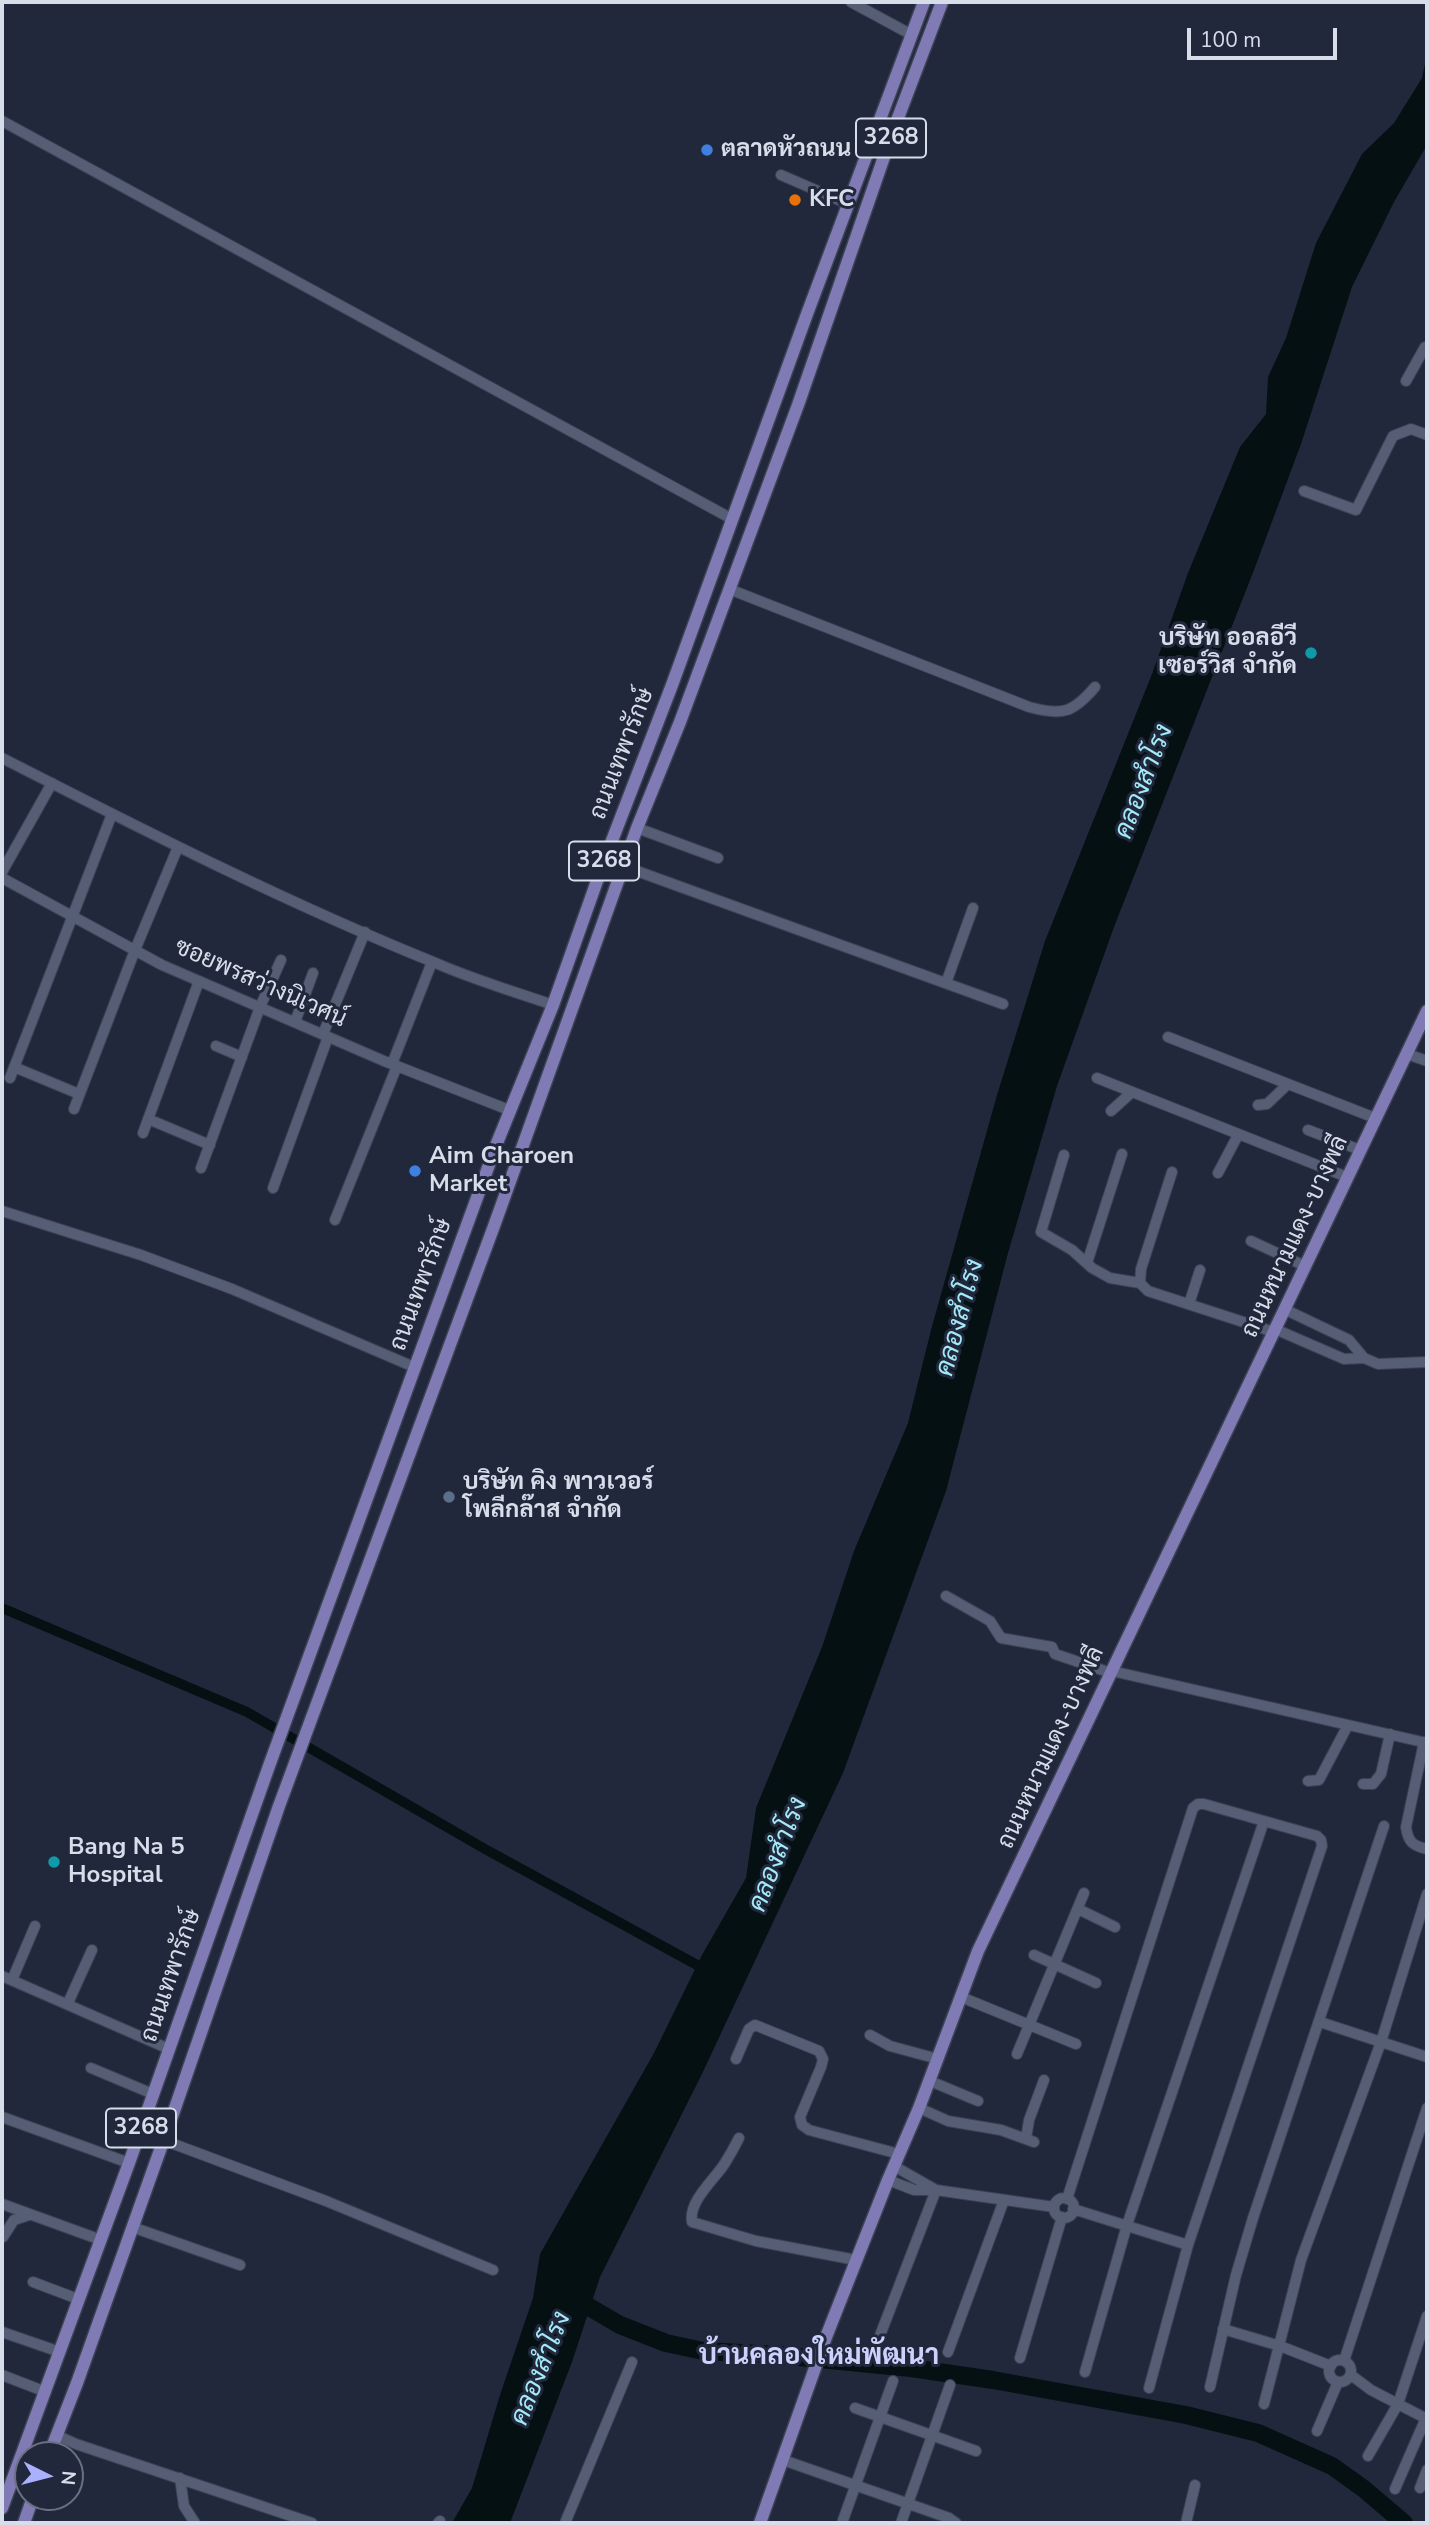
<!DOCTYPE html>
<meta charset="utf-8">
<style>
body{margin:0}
#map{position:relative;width:1429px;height:2525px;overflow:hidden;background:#21283c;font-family:"Nunito Sans",sans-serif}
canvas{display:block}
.frame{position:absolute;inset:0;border:4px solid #d8ddea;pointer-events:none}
.north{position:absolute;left:14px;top:2441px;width:70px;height:70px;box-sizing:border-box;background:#21283c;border:2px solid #6a7082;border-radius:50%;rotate:96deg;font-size:19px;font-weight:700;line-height:28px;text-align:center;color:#d8ddea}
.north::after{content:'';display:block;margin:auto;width:24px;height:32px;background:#aab0fb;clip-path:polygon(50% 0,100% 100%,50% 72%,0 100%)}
.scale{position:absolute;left:1187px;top:28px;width:150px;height:32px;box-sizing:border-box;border:4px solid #d8ddea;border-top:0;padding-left:9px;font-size:21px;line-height:24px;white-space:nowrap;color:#d8ddea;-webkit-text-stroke:5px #21283c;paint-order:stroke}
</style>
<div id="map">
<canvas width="1429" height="2525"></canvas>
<div class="frame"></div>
<div class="north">N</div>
<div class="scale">100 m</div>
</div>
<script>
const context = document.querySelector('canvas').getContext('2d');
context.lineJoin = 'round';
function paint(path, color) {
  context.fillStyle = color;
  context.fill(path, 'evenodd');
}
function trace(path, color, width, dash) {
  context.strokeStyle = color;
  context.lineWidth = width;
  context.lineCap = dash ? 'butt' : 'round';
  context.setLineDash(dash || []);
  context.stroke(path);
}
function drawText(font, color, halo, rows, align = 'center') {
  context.font = font + ' "Nunito Sans",Sarabun,sans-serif';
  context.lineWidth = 6;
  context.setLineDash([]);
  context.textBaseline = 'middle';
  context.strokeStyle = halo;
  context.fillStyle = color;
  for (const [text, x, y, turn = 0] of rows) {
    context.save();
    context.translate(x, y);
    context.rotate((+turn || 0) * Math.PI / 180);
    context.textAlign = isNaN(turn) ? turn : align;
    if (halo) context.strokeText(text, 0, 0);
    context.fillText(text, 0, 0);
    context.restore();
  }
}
paint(new Path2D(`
 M 1427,54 L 1427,145 L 1394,202 L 1352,287 L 1301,444 L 1254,570 L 1114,927 L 1057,1086 L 1008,1253 L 946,1491 L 843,1773 L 701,2076 L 600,2277 L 572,2362 L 510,2523 L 452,2523 L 472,2488 L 500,2395 L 533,2298 L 540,2254 L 654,2053 L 702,1955 L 746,1878 L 756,1808 L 822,1647 L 854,1551 L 908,1423 L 931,1330 L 997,1095 L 1045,941 L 1152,674 L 1188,573 L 1240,447 L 1266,414 L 1268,377 L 1286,338 L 1316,243 L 1362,154 L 1394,123 L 1422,78 Z`), '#051012');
trace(new Path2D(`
 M 2,1608 L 247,1712 L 485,1849 L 708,1971`), '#051012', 10);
trace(new Path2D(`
 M 572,2297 L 620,2325 L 666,2343 L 703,2351 L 779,2355 L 911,2368 L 993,2380 L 1186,2415 L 1258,2433 L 1332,2466 L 1364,2489 L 1404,2523`), '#051012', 18);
const minor = new Path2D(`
 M 851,2 L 912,35
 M 2,121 L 732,519
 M 781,175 L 848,204
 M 1406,381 L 1425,347 L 1427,347
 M 1304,491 L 1356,510 L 1393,436 L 1411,429 L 1427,435
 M 729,589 L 1029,707 C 1062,716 1073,713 1095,687
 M 2,758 C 145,831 289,904 438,964 C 475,980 515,992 553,1005
 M 637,828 L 718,858
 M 623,866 L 1003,1004
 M 2,872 L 52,783
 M 2,878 L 162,965 L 384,1061 L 509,1110
 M 946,983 L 973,908
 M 295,1022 L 313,973
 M 323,1034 L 365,932
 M 1168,1037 L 1375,1118
 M 216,1046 L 242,1057
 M 1407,1054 L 1427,1061
 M 392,1064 L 432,962
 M 14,1067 L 79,1094
 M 10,1078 L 112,814
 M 1097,1078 L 1347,1177
 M 1258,1105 L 1267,1104 L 1288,1084
 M 74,1109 L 135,950 L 178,847
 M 1111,1111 L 1132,1092
 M 148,1119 L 210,1145
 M 1308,1130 L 1360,1150
 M 143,1133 L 199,981
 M 1064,1155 L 1041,1232 L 1072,1250 L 1092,1268 L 1110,1278 L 1140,1283
 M 201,1168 L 260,1007 L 281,960
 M 1172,1172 L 1141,1269 L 1140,1283 L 1148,1291 L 1274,1332
 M 1218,1173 L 1238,1135
 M 273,1188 L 328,1037
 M 2,1211 L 141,1255 L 232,1289 L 414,1367
 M 335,1220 L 397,1066
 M 1251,1241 L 1305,1266
 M 1087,1263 L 1122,1154
 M 1189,1304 L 1200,1270
 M 1284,1309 L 1349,1340 L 1364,1358
 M 1275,1329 L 1344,1359 L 1364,1358 L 1378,1364 L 1427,1362
 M 946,1596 L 990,1621 L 1001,1638 L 1052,1647 L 1055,1654 L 1111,1673
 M 1112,1671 L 1427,1743
 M 1424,1742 L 1406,1827 C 1408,1842 1413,1846 1427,1849
 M 1308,1781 L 1319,1780 L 1348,1725
 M 1363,1784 L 1373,1784 L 1381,1774 L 1390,1734
 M 1078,1909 L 1115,1927
 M 1034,1955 L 1096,1983
 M 2,1976 L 169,2049
 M 12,1980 L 35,1926
 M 961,1997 L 1076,2044
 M 68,2003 L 92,1950
 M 1320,2022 L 1427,2057
 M 870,2035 L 890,2046 L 938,2059
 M 1017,2054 L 1084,1893
 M 736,2059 L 749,2029 L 755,2025 L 819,2051 L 823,2059 L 821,2067 L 800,2117 L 802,2125 L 809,2130 L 899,2154
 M 91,2068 L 153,2094
 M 930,2081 L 978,2101
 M 919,2108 L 948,2121 L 1001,2130 L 1034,2142
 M 2,2117 L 129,2163
 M 739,2138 C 735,2146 730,2155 725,2163 C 716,2178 688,2201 692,2222 L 756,2241 L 856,2260
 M 1026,2139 L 1029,2120 L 1044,2080
 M 163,2140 L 326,2201 L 493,2270
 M 894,2166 L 936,2190
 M 888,2180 L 914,2190 L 936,2190 L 1054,2207
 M1054 2208a10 10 0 1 1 20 0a10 10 0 1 1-20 0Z
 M 1067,2199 L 1193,1808 L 1198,1804 L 1204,1804 L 1317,1836 L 1321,1840 L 1322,1846 L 1188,2245 L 1149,2388
 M 2,2204 L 101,2240
 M 1073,2209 L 1188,2245
 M 132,2227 L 240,2265
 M 3,2237 L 14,2220 L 29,2215
 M 33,2282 L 78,2299
 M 1223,2329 L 1280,2346 L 1331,2366
 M 2,2332 L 60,2352
 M 879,2338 L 936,2190
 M 948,2352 L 1004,2200
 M 1020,2358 L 1062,2217
 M1329 2371a11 11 0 1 1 22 0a11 11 0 1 1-22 0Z
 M 1344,2361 L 1427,2108
 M 1085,2372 L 1127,2225 L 1264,1821
 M 2,2375 L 46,2392
 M 1351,2375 L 1371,2390 L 1427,2419
 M 1210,2387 L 1236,2275 L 1253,2218 L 1384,1826
 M 1264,2404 L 1301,2260 L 1381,2042 L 1427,1894
 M 855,2408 L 976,2451
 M 1317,2431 L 1338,2382
 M 56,2435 L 76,2444 L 312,2523
 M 1368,2456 L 1398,2404 L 1427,2316
 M 783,2460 L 949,2518 L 956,2523
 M 180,2478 L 184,2506 L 195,2523
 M 1420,2488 L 1427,2470
 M 1395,2489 L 1426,2418
 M 438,2523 L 440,2521
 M 565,2523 L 632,2362
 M 842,2523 L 893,2381
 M 901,2523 L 950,2385
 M 1186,2523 L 1195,2485`);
const major = new Path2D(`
 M 49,2455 L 77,2383 L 174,2111 L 279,1806 L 494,1226 L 637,828 L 680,722 L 798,405 L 893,131 L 942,2
 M 2,2508 L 129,2163 L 269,1766 L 497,1143 L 553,1005 L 603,864 L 672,685 L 807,314 L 924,2
 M 24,2523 L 33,2497
 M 760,2523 L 826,2337 L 888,2180 L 919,2108 L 978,1951 L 1427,1011`);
trace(minor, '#3c4253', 12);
trace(major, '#3c4253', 15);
trace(minor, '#555e75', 10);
trace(major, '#807bb5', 12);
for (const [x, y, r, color] of [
 [707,150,7,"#3f7fe0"],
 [795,200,7,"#e8710a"],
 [1311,653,7,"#0f9aa8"],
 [415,1171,7,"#3f7fe0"],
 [449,1497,7,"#5c6f8a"],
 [54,1862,7,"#0f9aa8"]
]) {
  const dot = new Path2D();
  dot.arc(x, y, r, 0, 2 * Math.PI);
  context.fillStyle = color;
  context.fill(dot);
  trace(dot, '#21283c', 2.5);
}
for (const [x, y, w] of [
 [891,138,70],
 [604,861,70],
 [141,2128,70]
]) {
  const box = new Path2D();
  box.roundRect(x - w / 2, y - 19.5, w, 39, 5);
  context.fillStyle = '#21283c';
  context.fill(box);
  trace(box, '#d8ddea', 2);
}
drawText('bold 23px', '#d8ddea', null, [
 ["3268",891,138],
 ["3268",604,861],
 ["3268",141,2128]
]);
drawText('bold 24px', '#d8ddea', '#21283c', [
 ["ตลาดหัวถนน",721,150],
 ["KFC",809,200],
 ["บริษัท ออลอีวี",1297,639,"right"],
 ["เซอร์วิส จำกัด",1297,667,"right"],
 ["Aim Charoen",429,1157],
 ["Market",429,1185],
 ["บริษัท คิง พาวเวอร์",463,1483],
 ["โพลีกล๊าส จำกัด",463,1511],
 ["Bang Na 5",68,1848],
 ["Hospital",68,1876]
], 'left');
drawText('24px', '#d8ddea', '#21283c', [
 ["ถนนเทพารักษ์",623,754,-69],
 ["ซอยพรสว่างนิเวศน์",260,984,24],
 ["ถนนหนามแดง-บางพลี",1296,1237,-65],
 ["ถนนเทพารักษ์",422,1285,-70],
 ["ถนนหนามแดง-บางพลี",1052,1748,-65],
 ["ถนนเทพารักษ์",172,1976,-71]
]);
drawText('italic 26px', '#a3eaf6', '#21283c', [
 ["คลองสำโรง",1145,782,-69],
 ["คลองสำโรง",961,1318,-75],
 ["คลองสำโรง",779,1855,-69],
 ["คลองสำโรง",542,2369,-68]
]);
drawText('bold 28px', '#cdd2fd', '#21283c', [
 ["บ้านคลองใหม่พัฒนา",819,2357]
]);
</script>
